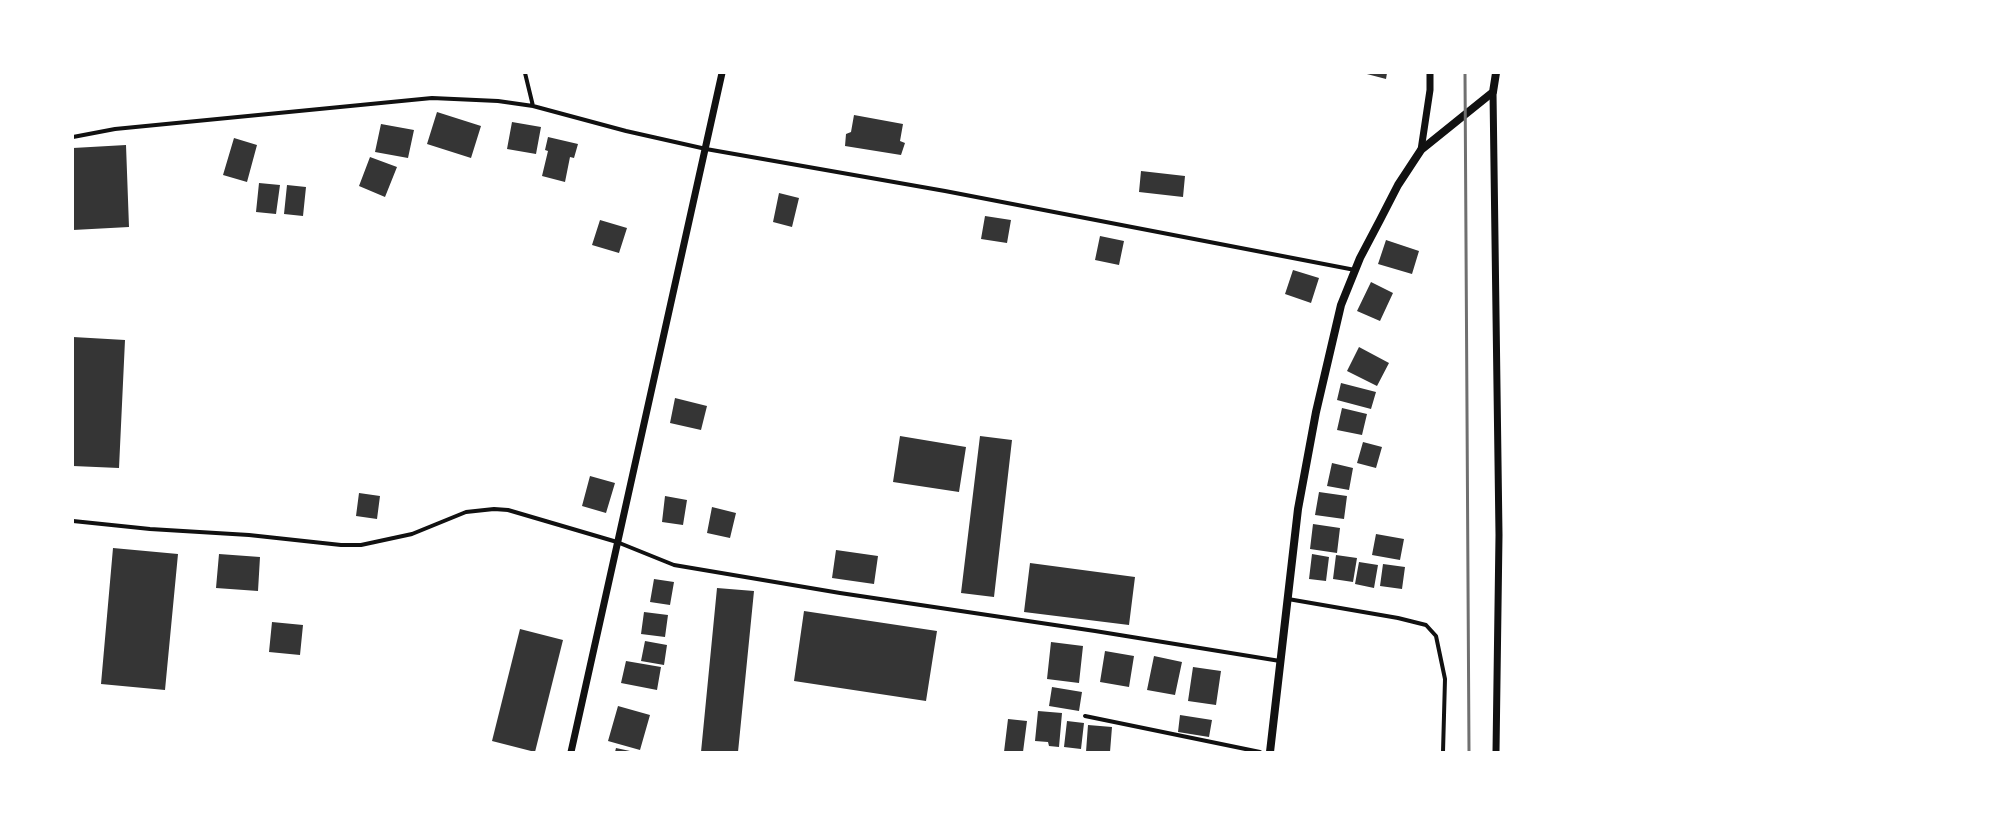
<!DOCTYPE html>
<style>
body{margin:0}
#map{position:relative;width:1998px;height:825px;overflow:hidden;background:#fff;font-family:Lato,sans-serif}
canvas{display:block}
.frame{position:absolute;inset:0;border:74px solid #fff;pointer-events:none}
</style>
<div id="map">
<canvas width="1998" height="825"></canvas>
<div class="frame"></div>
</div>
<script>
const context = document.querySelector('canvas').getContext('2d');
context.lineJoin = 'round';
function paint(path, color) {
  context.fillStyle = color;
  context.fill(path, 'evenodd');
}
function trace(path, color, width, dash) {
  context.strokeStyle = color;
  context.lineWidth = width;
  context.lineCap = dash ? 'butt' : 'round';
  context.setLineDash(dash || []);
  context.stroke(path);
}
paint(new Path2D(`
 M 1363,73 L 1387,73 L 1386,79 Z
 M 437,112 L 481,126 L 471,158 L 427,144 Z
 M 854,115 L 903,124 L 900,141 L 905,143 L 901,155 L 845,146 L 846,134 L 851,132 Z
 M 512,122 L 541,127 L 536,154 L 507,149 Z
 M 381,124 L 414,130 L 408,158 L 375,152 Z
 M 548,137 L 578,144 L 574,158 L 570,157 L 565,182 L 542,176 L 548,151 L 545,150 Z
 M 234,138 L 257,145 L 247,182 L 223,175 Z
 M 126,145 L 129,227 L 73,230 L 73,148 Z
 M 370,157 L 397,167 L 385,197 L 359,186 Z
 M 1141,171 L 1185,176 L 1183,197 L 1139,192 Z
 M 259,183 L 280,185 L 276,214 L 256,212 Z
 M 287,185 L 306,187 L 303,216 L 284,214 Z
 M 779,193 L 799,198 L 792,227 L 773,222 Z
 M 985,216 L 1011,220 L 1007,243 L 981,239 Z
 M 600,220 L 627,228 L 619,253 L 592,245 Z
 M 1100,236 L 1124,241 L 1119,265 L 1095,260 Z
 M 1386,240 L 1419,251 L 1412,274 L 1378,264 Z
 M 1293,270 L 1319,278 L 1311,303 L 1285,294 Z
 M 1371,282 L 1393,293 L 1380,321 L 1357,311 Z
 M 73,337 L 125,340 L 119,468 L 73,466 Z
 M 1359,347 L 1389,363 L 1377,386 L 1347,371 Z
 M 1341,383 L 1376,392 L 1371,409 L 1337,400 Z
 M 675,398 L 707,406 L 701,430 L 670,423 Z
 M 1342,408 L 1367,414 L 1362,435 L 1337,430 Z
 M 900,436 L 966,447 L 959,492 L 893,482 Z
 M 980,436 L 1012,440 L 994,597 L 961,593 Z
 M 1363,442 L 1382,447 L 1376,468 L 1357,463 Z
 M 1332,463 L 1353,468 L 1349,490 L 1327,486 Z
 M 590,476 L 615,483 L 606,513 L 582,506 Z
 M 1319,492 L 1347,496 L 1344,519 L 1315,515 Z
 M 359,493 L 380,496 L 377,519 L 356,516 Z
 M 665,496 L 687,500 L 683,525 L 662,522 Z
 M 712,507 L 736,513 L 730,538 L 707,533 Z
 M 1313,524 L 1340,528 L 1337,553 L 1310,549 Z
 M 1376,534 L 1404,539 L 1400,560 L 1372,555 Z
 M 113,548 L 178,554 L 165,690 L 101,684 Z
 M 836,550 L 878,556 L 874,584 L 832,578 Z
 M 219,554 L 260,557 L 258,591 L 216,588 Z
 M 1312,554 L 1329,557 L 1326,581 L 1309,579 Z
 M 1336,555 L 1357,558 L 1353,582 L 1333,579 Z
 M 1359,562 L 1378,565 L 1374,588 L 1355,584 Z
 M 1030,563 L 1135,577 L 1129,625 L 1024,612 Z
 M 1383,564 L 1405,567 L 1402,589 L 1380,586 Z
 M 654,579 L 674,582 L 670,605 L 650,602 Z
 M 717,588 L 754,591 L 738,752 L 701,752 Z
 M 804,611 L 937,631 L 926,701 L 794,681 Z
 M 644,612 L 668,615 L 665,637 L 641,634 Z
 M 272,622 L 303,625 L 300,655 L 269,652 Z
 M 520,629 L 563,640 L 535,752 L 492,741 Z
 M 645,641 L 667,645 L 664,665 L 641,661 Z
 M 1051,642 L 1083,646 L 1079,683 L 1047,679 Z
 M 1105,651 L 1134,656 L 1129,687 L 1100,682 Z
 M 1154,656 L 1182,662 L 1175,695 L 1147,690 Z
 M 626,661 L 661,667 L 657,690 L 621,683 Z
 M 1193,667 L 1221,671 L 1216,705 L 1188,701 Z
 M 1052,687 L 1082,692 L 1079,711 L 1049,706 Z
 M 618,706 L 650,715 L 640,750 L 608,741 Z
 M 1038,711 L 1062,713 L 1059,747 L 1049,746 L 1048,742 L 1035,741 Z
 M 1180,715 L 1212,720 L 1209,737 L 1178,732 Z
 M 1008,719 L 1027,721 L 1023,752 L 1004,752 Z
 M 1067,721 L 1084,723 L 1081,749 L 1064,747 Z
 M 1088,725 L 1112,727 L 1110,752 L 1086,752 Z
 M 616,748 L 630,751 L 630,752 L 615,752 Z`), '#353535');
trace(new Path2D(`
 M 525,73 L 533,106
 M 73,137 L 115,129 L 432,98 L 498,101 L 533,106 L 626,131 L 706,149 L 945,191 L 1355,270
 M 73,521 L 150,529 L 249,535 L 341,545 L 361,545 L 412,534 L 466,512 L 494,509 L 508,510 L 617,542 L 674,565 L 840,593 L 1095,631 L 1280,661
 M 1288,599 L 1398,618 L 1426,625 L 1436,636 L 1445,679 L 1443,752
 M 1085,716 L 1260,752`), '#111', 4);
trace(new Path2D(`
 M 1493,92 L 1499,535 L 1496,752
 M 1421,150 L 1430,90 L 1430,73
 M 571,752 L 722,73`), '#111', 7);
trace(new Path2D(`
 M 1270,752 L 1298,509 L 1316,412 L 1341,305 L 1360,258 L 1380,220 L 1398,185 L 1421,150 L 1493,92 L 1496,73`), '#111', 8);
trace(new Path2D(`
 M 1465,73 L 1469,752`), '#707070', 3);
</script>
